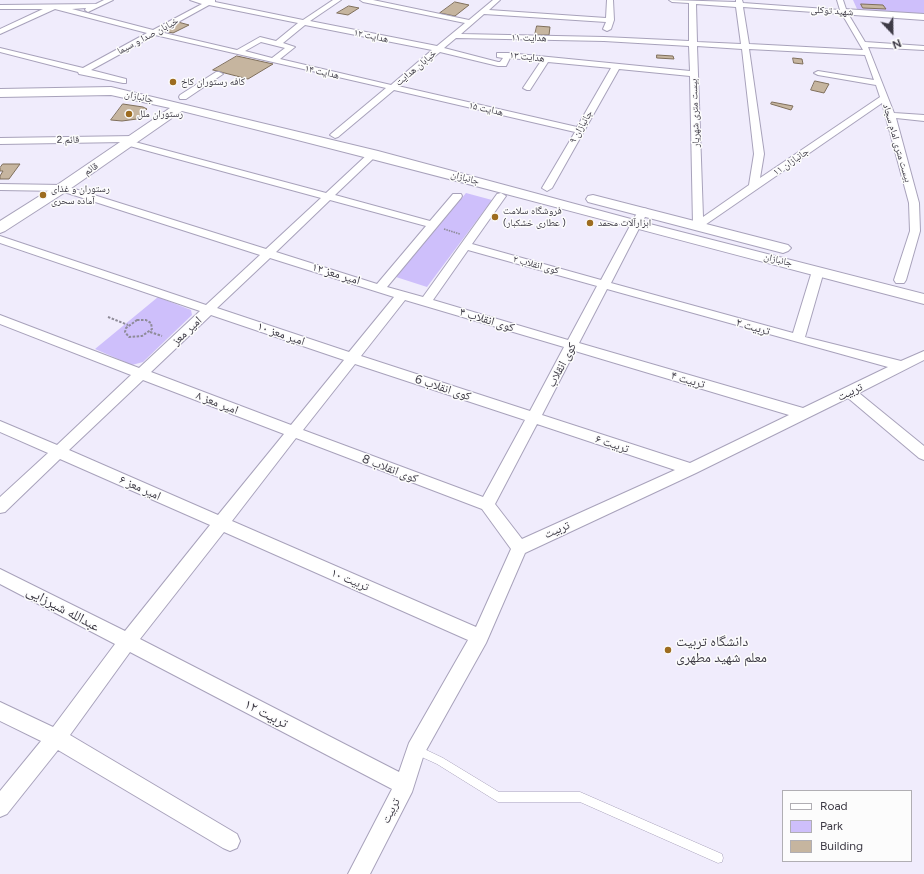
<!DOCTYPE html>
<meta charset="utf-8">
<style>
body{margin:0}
#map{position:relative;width:924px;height:874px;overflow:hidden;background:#f0ecfc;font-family:Figtree,sans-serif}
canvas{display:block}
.legend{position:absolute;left:782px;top:790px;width:130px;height:72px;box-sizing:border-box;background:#fcfcfc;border:1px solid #b0aeb3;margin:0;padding:5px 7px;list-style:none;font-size:12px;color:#3d3a45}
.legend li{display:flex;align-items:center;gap:8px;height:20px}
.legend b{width:20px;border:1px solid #b0aeb3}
.north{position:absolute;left:872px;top:12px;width:40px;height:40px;-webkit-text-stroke:3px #fcfcfc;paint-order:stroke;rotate:158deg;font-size:11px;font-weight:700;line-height:16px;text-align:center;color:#3d3a45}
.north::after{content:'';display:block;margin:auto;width:14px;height:18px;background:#3d3a45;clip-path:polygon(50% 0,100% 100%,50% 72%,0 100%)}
</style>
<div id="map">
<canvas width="924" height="874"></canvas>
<ul class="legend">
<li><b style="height:5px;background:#fff"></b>Road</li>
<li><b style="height:11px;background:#cebffb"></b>Park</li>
<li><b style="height:11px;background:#c6b59f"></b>Building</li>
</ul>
<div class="north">N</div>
</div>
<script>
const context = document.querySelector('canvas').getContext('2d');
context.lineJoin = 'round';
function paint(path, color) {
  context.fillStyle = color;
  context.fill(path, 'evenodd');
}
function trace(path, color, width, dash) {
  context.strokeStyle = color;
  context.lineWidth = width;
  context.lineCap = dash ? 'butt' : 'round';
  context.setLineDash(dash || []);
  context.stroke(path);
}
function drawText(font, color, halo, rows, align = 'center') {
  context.font = font + ' Figtree,"Noto Naskh Arabic",sans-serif';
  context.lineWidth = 3;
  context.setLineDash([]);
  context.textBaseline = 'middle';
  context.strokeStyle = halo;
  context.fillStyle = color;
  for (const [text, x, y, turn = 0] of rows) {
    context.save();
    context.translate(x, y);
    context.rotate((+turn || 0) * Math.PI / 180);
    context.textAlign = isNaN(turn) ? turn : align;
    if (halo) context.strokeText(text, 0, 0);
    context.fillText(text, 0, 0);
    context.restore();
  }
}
paint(new Path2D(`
 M 853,0 L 924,0 L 924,14 L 857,9 Z
 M 466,193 L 492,200 L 427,287 L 396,277 Z
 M 158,297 L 191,310 L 192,315 L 143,362 L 132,365 L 95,349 Z`), '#cebffb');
const building = new Path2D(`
 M 455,2 L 469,5 L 455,16 L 440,13 Z
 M 861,4 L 883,5 L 886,9 L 863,8 Z
 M 349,6 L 359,8 L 348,15 L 337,13 Z
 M 178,22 L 189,25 L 173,33 L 164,31 Z
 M 537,26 L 550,27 L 549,35 L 535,35 Z
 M 657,55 L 673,56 L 674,59 L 657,58 Z
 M 237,56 L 273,64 L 248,79 L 213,70 Z
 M 793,58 L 802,59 L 803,64 L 794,63 Z
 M 815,81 L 829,84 L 824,93 L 811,90 Z
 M 772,102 L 793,106 L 791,110 L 771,104 Z
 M 123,104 L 143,107 L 147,109 L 137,119 L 122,121 L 111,120 Z
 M 3,164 L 20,164 L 9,179 L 0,179 L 0,176 L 3,171 L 0,171 L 0,168 Z`);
paint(building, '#c6b59f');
trace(building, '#7f6f5b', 1);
const lane = new Path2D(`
 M 416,745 L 443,758 L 499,792 L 580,792 L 722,854 L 723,858 L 722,862 L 718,863 L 580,802 L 498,802 L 437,764 L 413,753 L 411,750 L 413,747 Z`);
const street = new Path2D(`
 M 104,0 L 113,0 L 88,12 L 85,10 L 86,8 L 72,9 L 153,30 L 202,4 L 190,0 L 215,0 L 215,2 L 303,20 L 333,0 L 341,0 L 310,21 L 437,46 L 465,23 L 363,2 L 360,0 L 373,0 L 469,20 L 493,0 L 500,0 L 489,10 L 606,18 L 607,0 L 613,0 L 614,20 L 611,29 L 607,31 L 603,29 L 606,22 L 484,14 L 461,34 L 604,37 L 689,41 L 689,3 L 672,2 L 669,0 L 736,2 L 736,0 L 742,0 L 743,3 L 840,10 L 837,0 L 843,0 L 847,12 L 865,42 L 924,46 L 924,50 L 868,47 L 894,113 L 924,115 L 924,121 L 896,118 L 919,203 L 920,231 L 906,280 L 904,283 L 896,283 L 894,280 L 910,231 L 909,203 L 882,103 L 702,227 L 698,228 L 693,225 L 690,76 L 619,69 L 552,188 L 547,191 L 542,188 L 575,132 L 394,90 L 338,137 L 335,138 L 330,135 L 332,133 L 386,88 L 155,35 L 91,70 L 126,79 L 126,83 L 123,83 L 79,74 L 78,72 L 0,52 L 0,48 L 83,68 L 147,33 L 55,9 L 0,34 L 0,29 L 43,9 L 0,9 L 0,5 L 96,4 ZM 696,4 L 736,7 L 741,44 L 697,42 ZM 209,5 L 298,23 L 276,41 L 260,37 L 237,50 L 160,32 ZM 743,7 L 842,14 L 863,50 L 749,44 ZM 305,25 L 432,50 L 391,85 L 280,59 L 295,47 L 283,43 ZM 456,38 L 604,41 L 689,46 L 690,71 L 508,53 L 497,53 L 497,57 L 503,58 L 500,62 L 498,62 L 444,48 ZM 261,42 L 285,48 L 272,58 L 245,51 ZM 697,46 L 742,49 L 754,154 L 749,185 L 703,217 ZM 749,49 L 865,55 L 874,80 L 818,71 L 814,73 L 818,75 L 876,85 L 880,97 L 760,178 L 764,154 ZM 440,52 L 498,66 L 506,66 L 510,58 L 541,61 L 523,88 L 527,90 L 530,90 L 548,62 L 611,68 L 577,127 L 398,86 Z
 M 216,72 L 219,72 L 223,74 L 186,99 L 180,99 L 179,97 L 180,95 Z
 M 135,136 L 140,139 L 135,142 L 326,193 L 370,152 L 376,152 L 378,154 L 376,156 L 335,195 L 430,221 L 453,194 L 461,194 L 462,196 L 461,198 L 387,287 L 423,297 L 497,194 L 501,193 L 506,196 L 472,244 L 601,280 L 638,211 L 643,208 L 647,209 L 648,211 L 611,283 L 793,333 L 812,271 L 814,269 L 822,269 L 824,271 L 805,337 L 901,361 L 924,351 L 924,360 L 859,393 L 924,446 L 924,460 L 919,458 L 848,398 L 696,473 L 525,553 L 486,643 L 424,754 L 412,792 L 370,874 L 348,874 L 392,789 L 130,652 L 70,735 L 237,834 L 240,841 L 237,848 L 230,851 L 223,848 L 58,750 L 7,814 L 0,817 L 0,791 L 41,741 L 0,721 L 0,702 L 53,727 L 115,644 L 0,584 L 0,569 L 125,631 L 210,525 L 60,459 L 5,512 L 0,513 L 0,497 L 48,453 L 0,432 L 0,421 L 57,445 L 131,375 L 0,324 L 0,315 L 139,368 L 200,311 L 0,243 L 0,236 L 206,305 L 260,255 L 61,191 L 0,190 L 0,184 L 62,185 L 266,249 L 321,198 L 126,145 L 125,142 L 0,144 L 0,138 ZM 330,200 L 426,226 L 377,284 L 276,252 ZM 468,250 L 597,286 L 568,340 L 433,300 ZM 270,258 L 394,297 L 349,352 L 217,308 ZM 607,289 L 888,367 L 803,408 L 579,343 ZM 405,300 L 564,347 L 530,411 L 361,356 ZM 211,315 L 344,360 L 291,425 L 151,372 ZM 575,351 L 789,415 L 690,463 L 542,415 ZM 355,364 L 525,420 L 483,497 L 303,430 ZM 143,380 L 284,434 L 218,515 L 69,450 ZM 537,424 L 675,470 L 522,539 L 495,504 ZM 296,438 L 482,509 L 511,549 L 476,627 L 232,521 ZM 224,532 L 468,640 L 409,743 L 399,772 L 140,639 Z`);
const secondary = new Path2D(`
 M 844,9 L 924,14 L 924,20 L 840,14 L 839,12 L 840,10 Z
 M 111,87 L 378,151 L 642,222 L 924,294 L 924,304 C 677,240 430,172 182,111 L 67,191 L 5,231 L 0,233 L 0,221 L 57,185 L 170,108 L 111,95 L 0,97 L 0,89 Z
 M 593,195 L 788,245 L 791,248 L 788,251 L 783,253 L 588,202 L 586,199 L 588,196 Z`);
trace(lane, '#a8a2bb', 1);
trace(street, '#a8a2bb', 2);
trace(secondary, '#a8a2bb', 2);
trace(new Path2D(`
 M 444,229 L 460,234`), '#8e8b98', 1.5, [1.5, 1]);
trace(new Path2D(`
 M 108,317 L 128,325
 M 137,320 L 146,320 L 151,323 L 152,329 L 142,336 L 129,337 L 125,332 L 126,328 Z
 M 150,332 L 162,336`), '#8e8b98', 2, [2.5, 1.5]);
paint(lane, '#fff');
paint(street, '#fff');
paint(secondary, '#fff');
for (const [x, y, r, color] of [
 [173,82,4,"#9d6c20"],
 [129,114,4,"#9d6c20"],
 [43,195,4,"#9d6c20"],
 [495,217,4,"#9d6c20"],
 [590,223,4,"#9d6c20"],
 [668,650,4,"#9d6c20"]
]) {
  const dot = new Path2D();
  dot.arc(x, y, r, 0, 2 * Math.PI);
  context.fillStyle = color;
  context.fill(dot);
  trace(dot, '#fcfcfc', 1.5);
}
drawText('10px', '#3d3a45', '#fcfcfc', [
 ["شهید توکلی",832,11,4],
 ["خیابان صدا و سیما",148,36,-28],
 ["هدایت ۱۲",371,36,12],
 ["هدایت ۱۱",529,38,1],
 ["هدایت ۱۳",527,57,6],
 ["خیابان هدایت",416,68,-40],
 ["هدایت ۱۴",322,72,13],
 ["جانبازان",139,97,12],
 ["هدایت ۱۵",486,109,13],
 ["بیست متری شهریار",695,113,-92],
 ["جانبازان ۹",581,127,-60],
 ["قائم 2",68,140,-1],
 ["بیست متری امام سجاد",897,143,74],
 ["جانبازان ۱۱",791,162,-34],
 ["قائم",91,169,-34],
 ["جانبازان",465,178,15],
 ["جانبازان",778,260,14],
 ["کوی انقلاب ۲",536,265,15]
]);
drawText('10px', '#3d3a45', '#fcfcfc', [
 ["کافه رستوران کاخ",181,82],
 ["رستوران ملل",137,114],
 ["رستوران و غذای",51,189],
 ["آماده سحری",51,201],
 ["فروشگاه سلامت",503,211],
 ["(عطاری خشکبار )",503,223],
 ["ابزارآلات محمد",598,223]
], 'left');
drawText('12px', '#3d3a45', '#fcfcfc', [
 ["امیر معز ۱۲",336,274,17],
 ["کوی انقلاب ۴",487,320,17],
 ["تربیت ۲",753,327,16],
 ["امیر معز",187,331,-43],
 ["امیر معز ۱۰",281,334,19],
 ["کوی انقلاب",562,365,-62],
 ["تربیت ۴",688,380,16],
 ["کوی انقلاب 6",443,388,18],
 ["تربیت",850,392,-26],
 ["امیر معز ۸",217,403,21],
 ["تربیت ۶",612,444,18],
 ["کوی انقلاب 8",390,469,21],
 ["امیر معز ۶",140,488,24],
 ["تربیت",557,530,-24],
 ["تربیت ۱۰",350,580,23],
 ["تربیت",391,811,-63]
]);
drawText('14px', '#3d3a45', '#fcfcfc', [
 ["عبدالله شیرزایی",63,609,28],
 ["تربیت ۱۲",266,714,27]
]);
drawText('14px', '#3d3a45', '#fcfcfc', [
 ["دانشگاه تربیت",676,642],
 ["معلم شهید مطهری",676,658]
], 'left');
</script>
